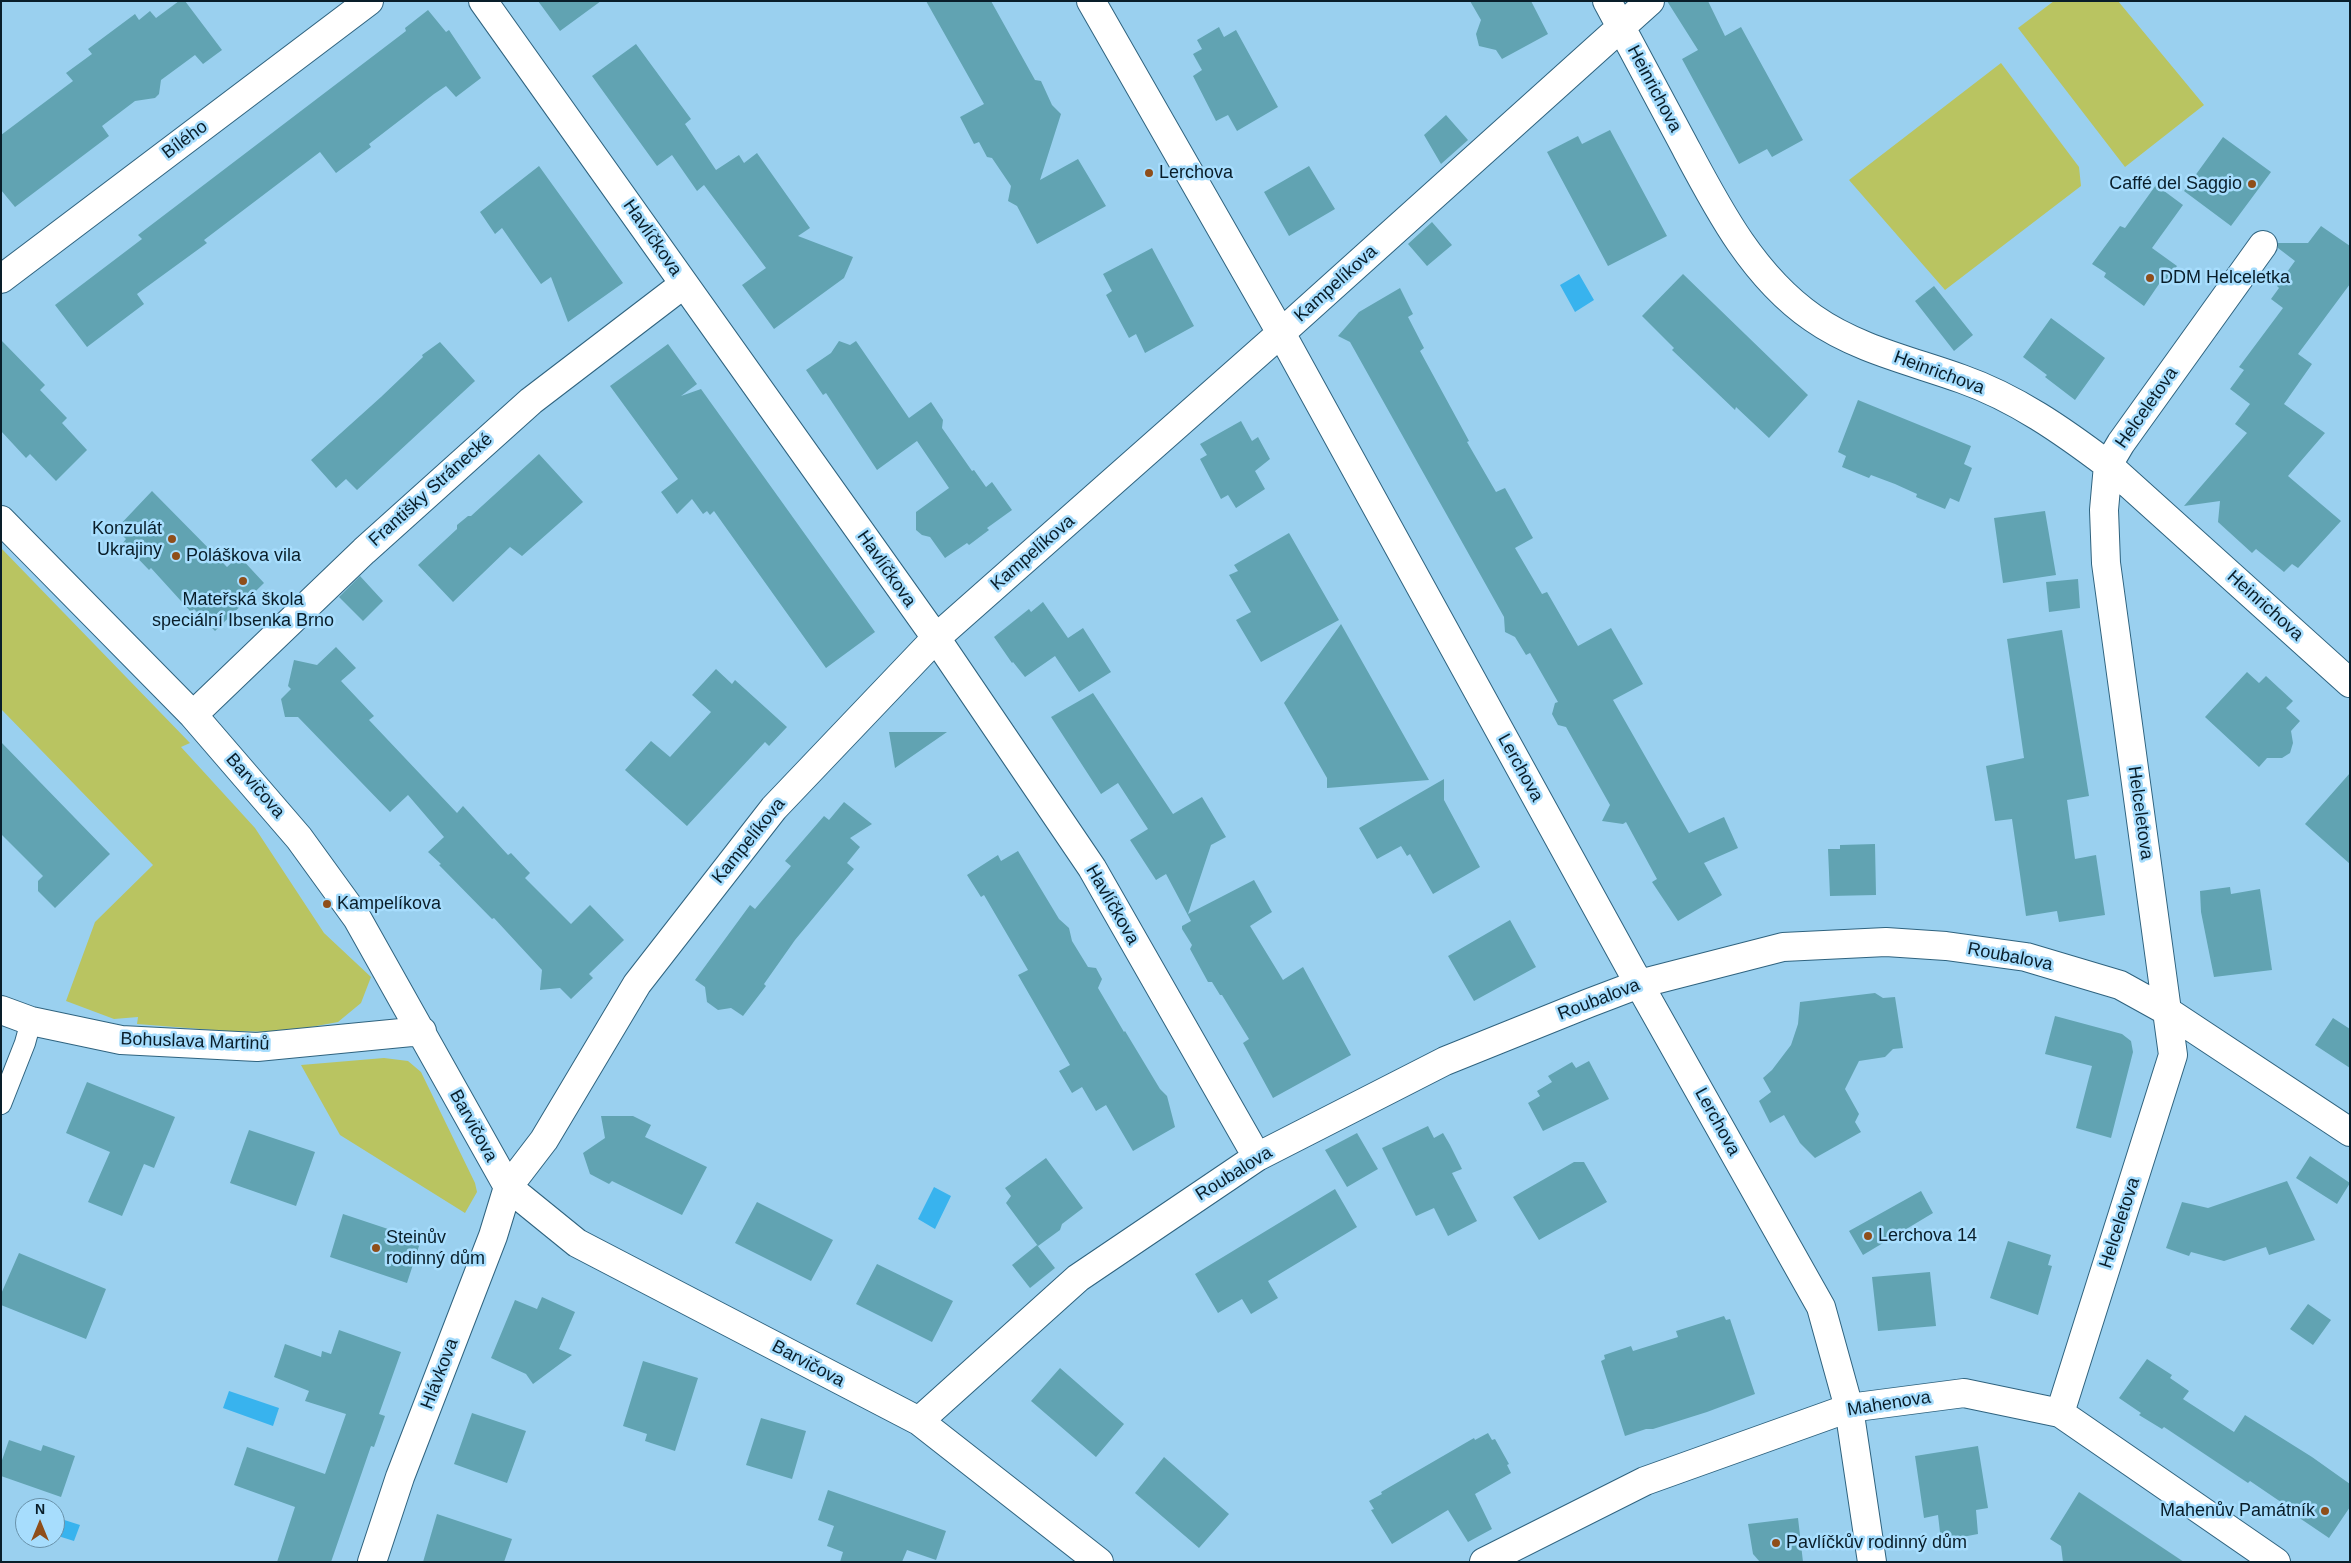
<!DOCTYPE html>
<meta charset="utf-8">
<style>
body{margin:0}
#map{position:relative;width:2351px;height:1563px;overflow:hidden;background:#9ad0ef;font-family:Arial,sans-serif}
canvas{display:block}
.frame{position:absolute;inset:0;border:2px solid #091e2a;pointer-events:none}
.north{position:absolute;left:15px;top:1498px;width:50px;height:50px;box-sizing:border-box;background:#a7ddfd;border:1px solid #6891a9;border-radius:50%;rotate:0deg;font-size:14px;font-weight:700;line-height:20px;text-align:center;color:#091e2a}
.north::after{content:'';display:block;margin:auto;width:18px;height:22px;background:#8f4e1a;clip-path:polygon(50% 0,100% 100%,50% 72%,0 100%)}
</style>
<div id="map">
<canvas width="2351" height="1563"></canvas>
<div class="frame"></div>
<div class="north">N</div>
</div>
<script>
const context = document.querySelector('canvas').getContext('2d');
context.lineJoin = 'round';
function paint(path, color) {
  context.fillStyle = color;
  context.fill(path, 'evenodd');
}
function trace(path, color, width, dash) {
  context.strokeStyle = color;
  context.lineWidth = width;
  context.lineCap = dash ? 'butt' : 'round';
  context.setLineDash(dash || []);
  context.stroke(path);
}
function drawText(font, color, halo, rows, align = 'center') {
  context.font = font + ' Arial,sans-serif';
  context.lineWidth = 5;
  context.setLineDash([]);
  context.textBaseline = 'middle';
  context.strokeStyle = halo;
  context.fillStyle = color;
  for (const [text, x, y, turn = 0] of rows) {
    context.save();
    context.translate(x, y);
    context.rotate((+turn || 0) * Math.PI / 180);
    context.textAlign = isNaN(turn) ? turn : align;
    if (halo) context.strokeText(text, 0, 0);
    context.fillText(text, 0, 0);
    context.restore();
  }
}
paint(new Path2D(`
 M 2054,1 L 2118,1 L 2204,105 L 2125,167 L 2018,28 Z
 M 2001,63 L 2079,167 L 2081,186 L 1945,290 L 1849,180 Z
 M 1,548 L 190,743 L 181,747 L 255,828 L 324,933 L 371,977 L 361,1003 L 338,1022 L 284,1032 L 226,1031 L 137,1024 L 138,1017 L 114,1019 L 66,1001 L 95,922 L 153,865 L 1,709 Z
 M 384,1058 L 408,1061 L 421,1072 L 475,1183 L 477,1192 L 465,1213 L 340,1135 L 301,1065 Z`), '#b9c461');
paint(new Path2D(`
 M 1579,274 L 1594,300 L 1575,312 L 1560,285 Z
 M 934,1187 L 951,1196 L 935,1229 L 918,1219 Z
 M 229,1391 L 279,1408 L 273,1426 L 223,1408 Z
 M 55,1517 L 80,1525 L 74,1541 L 55,1535 Z`), '#38b3ee');
paint(new Path2D(`
 M 179,1 L 185,1 L 222,50 L 203,64 L 195,55 L 161,80 L 159,94 L 155,98 L 135,101 L 102,126 L 109,136 L 15,207 L 1,190 L 1,135 L 73,81 L 66,73 L 92,54 L 88,49 L 135,14 L 139,20 L 150,11 L 156,18 Z
 M 538,1 L 601,1 L 560,31 Z
 M 926,1 L 991,1 L 1035,80 L 1041,81 L 1052,105 L 1061,114 L 1040,180 L 1078,159 L 1106,206 L 1037,244 L 1017,206 L 1008,201 L 1011,186 L 992,158 L 987,157 L 979,142 L 974,144 L 960,117 L 984,104 Z
 M 1470,1 L 1531,1 L 1548,34 L 1502,59 L 1496,50 L 1479,46 L 1476,34 L 1481,20 Z
 M 1667,1 L 1708,1 L 1725,36 L 1741,27 L 1803,140 L 1772,157 L 1767,149 L 1739,164 L 1682,59 L 1698,50 Z
 M 428,10 L 446,32 L 449,30 L 481,78 L 456,97 L 446,86 L 434,94 L 369,144 L 371,147 L 336,173 L 320,152 L 204,240 L 207,243 L 137,294 L 144,304 L 87,347 L 55,305 L 142,239 L 138,235 L 406,31 L 405,28 Z
 M 1219,27 L 1224,37 L 1236,30 L 1278,107 L 1237,131 L 1228,115 L 1216,121 L 1193,76 L 1202,70 L 1193,54 L 1202,49 L 1197,40 Z
 M 636,44 L 691,119 L 685,124 L 716,170 L 739,155 L 744,163 L 757,153 L 810,228 L 798,236 L 853,257 L 844,278 L 774,329 L 742,285 L 766,268 L 704,185 L 697,191 L 672,155 L 657,166 L 592,76 Z
 M 1446,115 L 1468,140 L 1441,164 L 1424,135 Z
 M 1610,130 L 1667,236 L 1608,266 L 1547,152 L 1578,136 L 1582,144 Z
 M 2223,137 L 2271,172 L 2231,226 L 2184,191 Z
 M 539,166 L 623,283 L 568,322 L 551,277 L 541,284 L 502,228 L 495,234 L 480,212 Z
 M 1309,166 L 1335,209 L 1289,236 L 1264,192 Z
 M 2156,185 L 2183,205 L 2152,248 L 2177,266 L 2165,283 L 2159,284 L 2144,306 L 2104,277 L 2106,273 L 2092,264 L 2120,226 L 2125,228 Z
 M 1432,222 L 1452,245 L 1427,266 L 1408,244 Z
 M 2321,226 L 2350,246 L 2350,284 L 2298,354 L 2312,364 L 2284,404 L 2325,433 L 2288,476 L 2341,521 L 2298,568 L 2292,564 L 2284,572 L 2256,549 L 2252,553 L 2218,522 L 2220,501 L 2184,506 L 2247,433 L 2235,424 L 2250,404 L 2230,389 L 2244,370 L 2239,367 L 2283,308 L 2271,299 L 2279,288 L 2277,286 L 2295,261 L 2278,248 L 2278,243 L 2308,243 Z
 M 1152,248 L 1194,326 L 1145,353 L 1136,334 L 1129,338 L 1106,295 L 1112,291 L 1103,274 Z
 M 1683,274 L 1808,395 L 1769,438 L 1736,407 L 1735,410 L 1672,350 L 1674,348 L 1642,316 Z
 M 1934,286 L 1973,335 L 1954,351 L 1915,301 Z
 M 1400,288 L 1413,314 L 1408,317 L 1424,348 L 1420,351 L 1469,441 L 1467,442 L 1496,492 L 1505,488 L 1533,538 L 1515,548 L 1542,594 L 1547,592 L 1578,646 L 1611,628 L 1643,684 L 1613,700 L 1689,833 L 1724,817 L 1738,848 L 1704,863 L 1722,895 L 1678,921 L 1652,882 L 1657,879 L 1626,822 L 1623,824 L 1602,821 L 1610,805 L 1566,727 L 1558,725 L 1552,714 L 1555,703 L 1558,702 L 1530,653 L 1526,655 L 1515,637 L 1505,632 L 1504,617 L 1350,342 L 1338,336 L 1359,312 Z
 M 2051,318 L 2105,358 L 2075,400 L 2045,377 L 2047,375 L 2023,357 Z
 M 1,340 L 45,385 L 40,390 L 67,418 L 62,423 L 87,450 L 56,481 L 30,454 L 26,458 L 1,431 Z
 M 839,341 L 850,345 L 856,341 L 909,418 L 931,402 L 943,420 L 942,428 L 972,471 L 974,470 L 986,487 L 992,482 L 1012,510 L 987,528 L 989,530 L 969,545 L 967,543 L 945,558 L 930,537 L 922,535 L 916,530 L 916,512 L 949,488 L 917,441 L 877,470 L 826,393 L 823,395 L 806,370 L 831,353 Z
 M 440,342 L 475,381 L 357,490 L 346,479 L 336,488 L 311,460 L 381,397 L 423,357 L 422,355 Z
 M 668,344 L 697,384 L 681,396 L 701,389 L 875,632 L 826,668 L 714,511 L 710,515 L 707,511 L 703,514 L 692,499 L 677,514 L 661,492 L 678,479 L 610,386 Z
 M 1858,400 L 1971,446 L 1964,464 L 1972,468 L 1959,502 L 1950,498 L 1945,509 L 1916,497 L 1917,494 L 1895,484 L 1871,475 L 1869,478 L 1842,467 L 1846,456 L 1838,452 Z
 M 1241,421 L 1252,441 L 1258,437 L 1270,459 L 1255,471 L 1265,489 L 1236,508 L 1228,495 L 1221,499 L 1200,459 L 1207,455 L 1200,444 Z
 M 539,454 L 583,502 L 522,556 L 510,547 L 453,602 L 418,565 L 457,529 L 457,525 L 468,516 L 471,516 Z
 M 152,491 L 227,567 L 239,556 L 264,583 L 215,631 L 194,609 L 191,612 L 151,568 L 149,570 L 123,543 L 126,539 L 116,529 Z
 M 2045,511 L 2056,575 L 2003,583 L 1994,518 Z
 M 1289,533 L 1339,620 L 1261,662 L 1236,620 L 1251,612 L 1229,575 L 1238,571 L 1234,565 Z
 M 360,576 L 383,601 L 363,621 L 339,597 Z
 M 2078,579 L 2080,608 L 2049,612 L 2046,582 Z
 M 1043,602 L 1068,638 L 1083,628 L 1111,672 L 1079,692 L 1055,656 L 1025,677 L 1013,662 L 1012,663 L 994,637 L 1029,609 L 1031,612 Z
 M 1341,624 L 1359,656 L 1429,780 L 1327,788 L 1327,778 L 1284,703 Z
 M 2062,630 L 2089,796 L 2067,800 L 2075,859 L 2096,855 L 2105,915 L 2059,922 L 2057,911 L 2026,916 L 2012,819 L 1995,821 L 1986,766 L 2024,758 L 2007,639 Z
 M 336,647 L 356,668 L 341,681 L 374,716 L 369,720 L 457,813 L 463,806 L 508,855 L 511,853 L 530,873 L 525,878 L 571,924 L 590,905 L 624,940 L 589,974 L 593,978 L 571,999 L 560,988 L 540,990 L 542,970 L 494,918 L 492,919 L 439,865 L 441,864 L 428,852 L 444,837 L 408,795 L 390,812 L 298,717 L 285,717 L 281,699 L 291,689 L 288,686 L 294,660 L 317,665 Z
 M 716,669 L 732,684 L 735,680 L 787,727 L 769,746 L 765,742 L 687,826 L 625,770 L 651,741 L 670,757 L 711,712 L 692,695 Z
 M 2247,672 L 2259,683 L 2266,676 L 2293,701 L 2286,708 L 2300,721 L 2291,731 L 2293,743 L 2290,753 L 2282,758 L 2267,758 L 2259,767 L 2205,717 Z
 M 1093,693 L 1173,814 L 1202,797 L 1226,837 L 1211,845 L 1188,914 L 1254,880 L 1272,912 L 1250,926 L 1283,980 L 1303,967 L 1351,1055 L 1273,1098 L 1243,1043 L 1249,1039 L 1222,995 L 1220,995 L 1212,982 L 1208,982 L 1190,949 L 1192,945 L 1182,929 L 1182,926 L 1191,921 L 1166,874 L 1156,880 L 1130,840 L 1148,829 L 1118,783 L 1101,794 L 1051,717 Z
 M 889,732 L 947,732 L 895,768 Z
 M 1,742 L 110,854 L 55,908 L 38,891 L 38,881 L 43,876 L 1,834 Z
 M 2350,773 L 2350,864 L 2305,824 Z
 M 1444,779 L 1444,800 L 1480,867 L 1433,894 L 1410,854 L 1407,856 L 1401,846 L 1377,859 L 1359,828 Z
 M 844,802 L 872,824 L 850,838 L 860,847 L 847,863 L 854,869 L 795,940 L 764,984 L 766,986 L 743,1016 L 731,1008 L 718,1010 L 707,1002 L 705,987 L 695,980 L 750,905 L 755,909 L 791,866 L 785,861 L 824,816 L 829,820 Z
 M 1875,844 L 1876,895 L 1830,896 L 1828,849 L 1840,849 L 1840,845 Z
 M 1018,851 L 1059,919 L 1069,928 L 1072,941 L 1088,967 L 1096,968 L 1102,979 L 1098,988 L 1124,1032 L 1125,1031 L 1160,1089 L 1167,1096 L 1175,1127 L 1133,1151 L 1106,1105 L 1096,1111 L 1082,1087 L 1072,1093 L 1059,1071 L 1070,1065 L 1018,975 L 1028,970 L 984,895 L 981,897 L 967,875 L 998,855 L 1001,861 Z
 M 2230,887 L 2231,894 L 2260,889 L 2272,970 L 2214,977 L 2201,912 L 2200,891 Z
 M 1510,920 L 1536,967 L 1474,1001 L 1448,956 Z
 M 1875,993 L 1883,998 L 1895,997 L 1903,1048 L 1893,1049 L 1885,1057 L 1859,1061 L 1845,1089 L 1859,1114 L 1855,1122 L 1861,1132 L 1815,1158 L 1800,1143 L 1784,1115 L 1770,1123 L 1759,1101 L 1771,1092 L 1763,1078 L 1772,1070 L 1791,1045 L 1798,1024 L 1800,1002 Z
 M 2055,1016 L 2122,1034 L 2131,1041 L 2133,1052 L 2111,1138 L 2076,1128 L 2092,1066 L 2045,1054 Z
 M 2333,1018 L 2350,1029 L 2350,1068 L 2315,1045 Z
 M 1589,1061 L 1609,1099 L 1543,1131 L 1528,1103 L 1540,1096 L 1537,1091 L 1552,1082 L 1548,1076 L 1572,1062 L 1576,1068 Z
 M 87,1082 L 175,1117 L 154,1168 L 144,1164 L 122,1216 L 88,1202 L 110,1152 L 66,1133 Z
 M 601,1116 L 633,1116 L 651,1125 L 645,1137 L 707,1167 L 682,1215 L 612,1181 L 609,1184 L 590,1174 L 583,1153 L 605,1138 Z
 M 1428,1126 L 1434,1138 L 1443,1133 L 1450,1145 L 1462,1169 L 1452,1173 L 1477,1221 L 1448,1236 L 1434,1208 L 1416,1216 L 1382,1148 Z
 M 249,1130 L 315,1152 L 296,1206 L 230,1183 Z
 M 1357,1133 L 1378,1169 L 1347,1187 L 1325,1150 Z
 M 2310,1156 L 2350,1183 L 2337,1204 L 2296,1178 Z
 M 1046,1158 L 1083,1208 L 1062,1224 L 1060,1230 L 1038,1246 L 1006,1203 L 1011,1196 L 1005,1188 Z
 M 1574,1162 L 1584,1162 L 1607,1202 L 1539,1240 L 1513,1197 Z
 M 2287,1181 L 2315,1240 L 2269,1255 L 2266,1247 L 2224,1261 L 2191,1252 L 2189,1256 L 2166,1248 L 2182,1202 L 2208,1208 Z
 M 1335,1189 L 1357,1227 L 1268,1281 L 1278,1298 L 1251,1314 L 1242,1299 L 1218,1313 L 1195,1274 Z
 M 1921,1191 L 1933,1213 L 1863,1255 L 1849,1231 Z
 M 757,1202 L 833,1240 L 811,1281 L 735,1243 Z
 M 343,1214 L 421,1240 L 407,1283 L 330,1257 Z
 M 2008,1241 L 2051,1255 L 2048,1265 L 2052,1266 L 2038,1315 L 1990,1298 Z
 M 1037,1245 L 1055,1268 L 1030,1288 L 1012,1265 Z
 M 19,1253 L 106,1289 L 86,1339 L 1,1305 L 1,1294 Z
 M 877,1264 L 953,1301 L 932,1342 L 856,1304 Z
 M 1930,1272 L 1936,1326 L 1878,1331 L 1872,1277 Z
 M 542,1297 L 575,1312 L 559,1349 L 572,1355 L 533,1384 L 526,1374 L 491,1358 L 515,1300 L 537,1309 Z
 M 2308,1304 L 2331,1320 L 2313,1345 L 2290,1329 Z
 M 1724,1316 L 1726,1320 L 1730,1319 L 1755,1394 L 1707,1412 L 1653,1429 L 1646,1429 L 1625,1436 L 1601,1361 L 1605,1359 L 1604,1355 L 1631,1346 L 1633,1351 L 1678,1337 L 1676,1331 Z
 M 339,1330 L 401,1352 L 379,1414 L 385,1416 L 374,1447 L 371,1446 L 331,1562 L 277,1562 L 295,1507 L 234,1485 L 247,1447 L 325,1474 L 346,1414 L 305,1401 L 309,1391 L 274,1377 L 285,1344 L 321,1357 L 322,1351 L 331,1354 Z
 M 2147,1359 L 2172,1375 L 2170,1378 L 2189,1391 L 2183,1399 L 2234,1432 L 2245,1415 L 2312,1457 L 2350,1484 L 2350,1507 L 2329,1538 L 2298,1517 L 2300,1515 L 2250,1481 L 2248,1483 L 2164,1427 L 2162,1429 L 2139,1415 L 2141,1413 L 2119,1398 Z
 M 643,1361 L 698,1378 L 675,1451 L 645,1441 L 647,1434 L 623,1426 Z
 M 1060,1368 L 1124,1424 L 1096,1457 L 1031,1401 Z
 M 472,1413 L 526,1431 L 507,1483 L 454,1464 Z
 M 761,1418 L 806,1431 L 792,1479 L 746,1465 Z
 M 1488,1433 L 1492,1440 L 1495,1439 L 1509,1464 L 1507,1465 L 1511,1473 L 1475,1494 L 1492,1529 L 1468,1542 L 1448,1510 L 1392,1544 L 1371,1510 L 1374,1509 L 1369,1501 L 1382,1494 L 1381,1492 L 1474,1438 L 1475,1440 Z
 M 9,1440 L 41,1451 L 43,1445 L 75,1456 L 61,1497 L 1,1476 L 1,1463 Z
 M 1978,1446 L 1988,1508 L 1976,1510 L 1978,1534 L 1941,1541 L 1938,1515 L 1924,1518 L 1915,1456 Z
 M 1164,1457 L 1229,1514 L 1199,1548 L 1135,1493 Z
 M 828,1490 L 946,1531 L 936,1560 L 907,1550 L 902,1562 L 840,1562 L 843,1552 L 827,1546 L 834,1526 L 818,1520 Z
 M 2079,1492 L 2184,1562 L 2063,1562 L 2061,1546 L 2050,1539 Z
 M 437,1514 L 512,1539 L 504,1562 L 423,1562 Z
 M 1798,1518 L 1803,1562 L 1760,1562 L 1753,1554 L 1748,1524 Z`), '#61a3b2');
const service = new Path2D(`
 M 1,1104 L 25,1043 L 31,1021`);
const minor = new Path2D(`
 M 483,1 L 936,638 L 1092,868 L 1257,1157
 M 1091,1 L 1281,333 L 1639,984 L 1821,1307 L 1849,1408 L 1872,1562
 M 1607,1 C 1632,48 1657,94 1682,141 C 1716,205 1751,275 1813,318 C 1857,349 1912,361 1962,379 C 2016,398 2063,431 2108,465 L 2350,683
 M 1,279 L 369,1
 M 1,520 L 193,715 L 299,838 L 357,918 L 508,1187 L 577,1243 L 919,1421 L 1099,1562
 M 193,715 L 364,551 L 531,401 L 684,284
 M 1,1010 L 31,1021 L 121,1040 L 257,1047 L 422,1031
 M 2060,1413 L 2173,1055 L 2106,563 L 2104,510 L 2108,465 L 2121,443 L 2263,245
 M 919,1421 L 1078,1278 L 1257,1157 L 1445,1061 L 1589,1003 L 1639,984 L 1783,947 L 1886,942 L 1946,946 L 2026,957 L 2120,985 L 2167,1011 L 2350,1132
 M 372,1562 L 400,1477 L 493,1236 L 508,1187 L 544,1140 L 637,984 L 774,808 L 936,638 L 1281,333 L 1650,1
 M 1484,1562 L 1645,1481 L 1849,1408 L 1964,1393 L 2060,1413 L 2276,1562`);
trace(service, '#2f637f', 22);
trace(minor, '#2f637f', 30);
trace(service, '#fff', 20);
trace(minor, '#fff', 28);
for (const [x, y, r, color] of [
 [1149,173,5,"#8f4e1a"],
 [2252,184,5,"#8f4e1a"],
 [2150,278,5,"#8f4e1a"],
 [172,539,5,"#8f4e1a"],
 [176,556,5,"#8f4e1a"],
 [243,581,5,"#8f4e1a"],
 [327,904,5,"#8f4e1a"],
 [1868,1236,5,"#8f4e1a"],
 [376,1248,5,"#8f4e1a"],
 [2325,1511,5,"#8f4e1a"],
 [1776,1543,5,"#8f4e1a"]
]) {
  const dot = new Path2D();
  dot.arc(x, y, r, 0, 2 * Math.PI);
  context.fillStyle = color;
  context.fill(dot);
  trace(dot, '#a7ddfd', 2);
}
drawText('18px', '#091e2a', '#a7ddfd', [
 ["Heinrichova",1654,89,62],
 ["Bílého",185,140,-37],
 ["Havlíčkova",652,238,55],
 ["Kampelíkova",1336,284,-42],
 ["Heinrichova",1939,373,20],
 ["Helceletova",2147,408,-55],
 ["Františky Stránecké",431,490,-42],
 ["Kampelíkova",1033,553,-41],
 ["Havlíčkova",886,569,55],
 ["Heinrichova",2265,606,42],
 ["Lerchova",1520,768,61],
 ["Barvičova",255,786,49],
 ["Helceletova",2140,813,82],
 ["Kampelíkova",749,841,-51],
 ["Havlíčkova",1112,905,60],
 ["Roubalova",2010,957,11],
 ["Roubalova",1599,1000,-21],
 ["Bohuslava Martinů",195,1042,2],
 ["Lerchova",1717,1122,61],
 ["Barvičova",473,1126,61],
 ["Roubalova",1234,1174,-32],
 ["Helceletova",2120,1223,-72],
 ["Barvičova",808,1364,28],
 ["Hlávkova",440,1374,-69],
 ["Mahenova",1889,1404,-9]
]);
drawText('18px', '#091e2a', '#a7ddfd', [
 ["Lerchova",1159,173],
 ["Caffé del Saggio",2242,184,"right"],
 ["DDM Helceletka",2160,278],
 ["Konzulát",162,529,"right"],
 ["Ukrajiny",162,550,"right"],
 ["Poláškova vila",186,556],
 ["Mateřská škola",243,600,"center"],
 ["speciální Ibsenka Brno",243,621,"center"],
 ["Kampelíkova",337,904],
 ["Lerchova 14",1878,1236],
 ["Steinův",386,1238],
 ["rodinný dům",386,1259],
 ["Mahenův Památník",2315,1511,"right"],
 ["Pavlíčkův rodinný dům",1786,1543]
], 'left');
</script>
